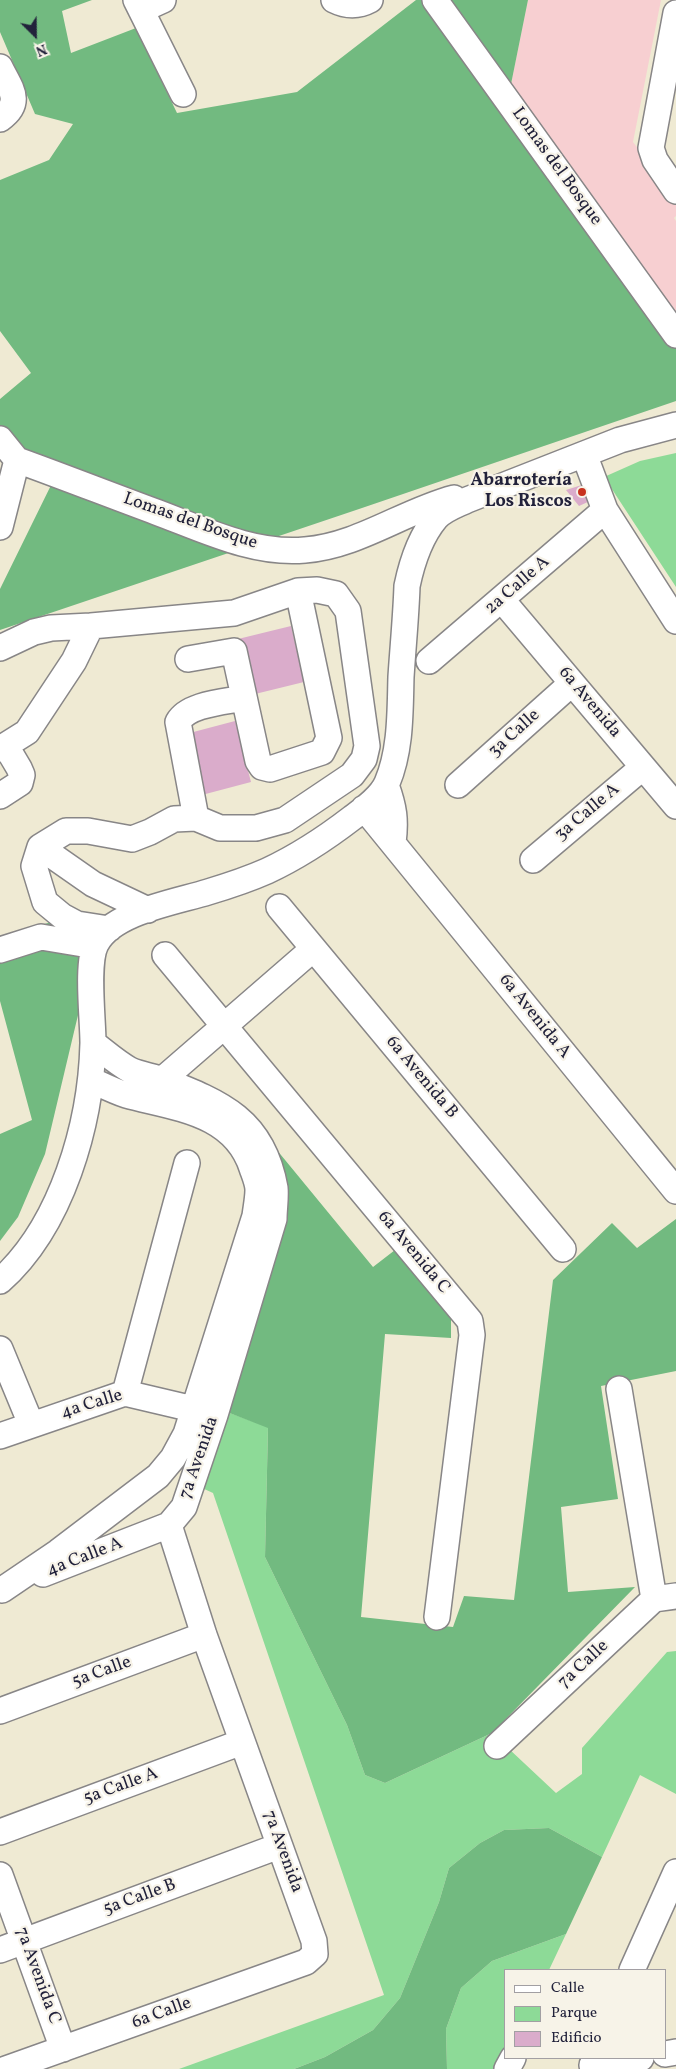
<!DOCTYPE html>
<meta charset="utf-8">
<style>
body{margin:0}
#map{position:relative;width:676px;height:2069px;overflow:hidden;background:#efead3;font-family:Vollkorn,serif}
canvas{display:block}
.legend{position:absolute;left:504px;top:1969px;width:162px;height:90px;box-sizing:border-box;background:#f7f3e8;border:1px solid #a29fa3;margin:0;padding:6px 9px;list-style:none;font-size:15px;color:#22223b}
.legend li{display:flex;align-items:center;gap:10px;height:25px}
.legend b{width:25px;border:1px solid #a29fa3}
.north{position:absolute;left:10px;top:10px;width:50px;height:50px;-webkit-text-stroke:4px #f7f3e8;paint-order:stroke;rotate:157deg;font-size:14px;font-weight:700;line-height:20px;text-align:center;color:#22223b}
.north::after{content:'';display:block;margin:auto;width:18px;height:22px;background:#22223b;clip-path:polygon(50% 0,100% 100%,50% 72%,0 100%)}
</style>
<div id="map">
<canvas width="676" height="2069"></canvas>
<ul class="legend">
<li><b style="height:6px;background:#fff"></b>Calle</li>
<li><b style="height:14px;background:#8dda97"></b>Parque</li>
<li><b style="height:14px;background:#daaccb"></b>Edificio</li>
</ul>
<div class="north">N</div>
</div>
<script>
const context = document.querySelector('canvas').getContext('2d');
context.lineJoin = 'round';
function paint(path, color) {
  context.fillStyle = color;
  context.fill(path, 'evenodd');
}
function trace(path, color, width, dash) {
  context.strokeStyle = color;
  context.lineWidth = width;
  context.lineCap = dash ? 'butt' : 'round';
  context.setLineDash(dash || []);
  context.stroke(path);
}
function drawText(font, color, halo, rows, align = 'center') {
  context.font = font + ' Vollkorn,serif';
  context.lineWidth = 4.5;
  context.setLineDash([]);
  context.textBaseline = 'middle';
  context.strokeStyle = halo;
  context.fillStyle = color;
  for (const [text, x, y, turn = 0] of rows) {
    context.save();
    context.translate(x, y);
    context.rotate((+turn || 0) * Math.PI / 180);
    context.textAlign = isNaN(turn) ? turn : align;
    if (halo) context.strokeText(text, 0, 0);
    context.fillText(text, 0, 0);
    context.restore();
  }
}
paint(new Path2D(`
 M 528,0 L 661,0 L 633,142 L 676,199 L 676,216 L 674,218 L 676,221 L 676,328 L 508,99 Z`), '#f7cfd1');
paint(new Path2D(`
 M 676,453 L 676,587 L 604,477 L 640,461 Z
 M 227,1412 L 268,1427 L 265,1557 L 347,1725 L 365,1775 L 385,1783 L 492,1733 L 556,1793 L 582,1774 L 582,1748 L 667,1652 L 676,1651 L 676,1794 L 640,1775 L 602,1857 L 549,1828 L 504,1830 L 480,1843 L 449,1868 L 439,1902 L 400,1998 L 373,2030 L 325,2057 L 294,2069 L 179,2069 L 384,1995 L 213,1493 L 202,1488 Z
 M 566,1934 L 549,1970 L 505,1970 L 505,2058 L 503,2069 L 447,2069 L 446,2029 L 461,1988 L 492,1961 Z`), '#8dda97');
paint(new Path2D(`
 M 0,0 L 92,0 L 62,11 L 71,53 L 136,28 L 177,113 L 297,92 L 416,0 L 528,0 L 508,99 L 676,328 L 676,401 L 362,508 L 0,630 L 0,589 L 57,473 L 30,457 L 0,429 L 0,399 L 31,373 L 0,331 L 0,180 L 49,160 L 73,124 L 35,114 L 0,32 Z
 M 67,917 L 79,940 L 83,994 L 45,1154 L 18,1217 L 0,1241 L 0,1134 L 32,1120 L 0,1001 L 0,938 Z
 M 267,1138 L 373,1267 L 395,1250 L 451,1316 L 451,1338 L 385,1334 L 361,1617 L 453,1627 L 464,1596 L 514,1600 L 553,1280 L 612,1223 L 637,1248 L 676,1219 L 676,1371 L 601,1386 L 618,1499 L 561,1507 L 568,1592 L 635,1587 L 492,1733 L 385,1783 L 365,1775 L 347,1725 L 265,1557 L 268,1428 L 227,1412 Z
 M 549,1828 L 602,1857 L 566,1934 L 492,1961 L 461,1988 L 446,2029 L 447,2069 L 294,2069 L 325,2057 L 373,2030 L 400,1998 L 439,1902 L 449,1868 L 480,1843 L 504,1830 Z`), '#72ba80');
paint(new Path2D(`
 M 585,484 L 590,501 L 579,506 L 566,490 Z
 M 291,626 L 304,682 L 251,695 L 238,639 Z
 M 235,721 L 251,782 L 198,796 L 182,735 Z`), '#daaccb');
const minor = new Path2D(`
 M 136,0 L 183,94
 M 334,0 C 346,6 357,7 370,0
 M 435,0 L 676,335
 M 141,10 L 163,0
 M 676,13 L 651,148 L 655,160 L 676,191
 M 0,67 C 10,88 24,102 0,119
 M 0,439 L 17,460
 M 584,454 L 605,510 L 676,621
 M 17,460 C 64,477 110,495 156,512 C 202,529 254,555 305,550 C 358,546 404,511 454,498
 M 0,527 L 17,460
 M 502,600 L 676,806
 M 0,648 L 34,632 L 51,628 L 91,626
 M 188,659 L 234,651 L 258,761 L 262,767 L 270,769 L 322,752 L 329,738 L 298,591
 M 429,661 L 605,510
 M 0,749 L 27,732 L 74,661 L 91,626 L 234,613 L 298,591 L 317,590 L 336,594 L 348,611 L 367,746 L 364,759 L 352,775 L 285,820 L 256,828 L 220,828 L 196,818 L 174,819 L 150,832 L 132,839 L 88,831 L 66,831 L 40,847 L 34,866 L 45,902 L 62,916 L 77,924 L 109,929
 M 386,785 C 394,807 396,820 393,843
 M 458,785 L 572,683
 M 0,796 L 20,783 L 22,775 L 19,768 L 6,746
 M 364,808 L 676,1191
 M 196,818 L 178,722 C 188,704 224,702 244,698
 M 40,847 L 93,884 L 148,910
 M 533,860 L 643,767
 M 279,907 L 563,1249
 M 0,950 L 41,937 L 95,946
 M 165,955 L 470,1321 L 472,1335 L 437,1617
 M 93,1043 C 105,1052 117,1063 130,1070 C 141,1075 153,1076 163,1080 C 222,1103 263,1120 275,1188 C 276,1197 274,1209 274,1219 L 215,1415 L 184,1507 L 169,1525
 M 155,1093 L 162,1080 L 313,949
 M 0,1281 C 62,1226 91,1124 93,1043 C 93,1019 86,963 96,944 C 112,912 176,902 208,892 C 228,886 249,879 267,871 C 297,857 326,838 352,818 C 364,809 381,797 387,783 C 401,750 400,712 401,677 C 403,646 406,616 407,586 C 412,562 420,537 436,518 C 444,509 457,505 467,500 L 620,440 L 676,425
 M 0,1349 L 31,1424
 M 619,1389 L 654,1599
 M 125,1393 L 187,1163
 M 0,1436 L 125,1393 L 210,1413
 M 43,1574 L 169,1525
 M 2,1590 L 58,1552 L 158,1476 L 173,1458 L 186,1434 L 255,1216 C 256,1208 258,1198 258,1190 C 258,1183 254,1174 252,1168 C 234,1112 174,1108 126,1095 C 114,1091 102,1085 91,1080
 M 0,1711 L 204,1635
 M 497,1746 L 654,1599 L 676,1596
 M 0,1832 L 242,1742
 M 0,1875 L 63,2049
 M 0,1950 L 279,1846
 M 632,1970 L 676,1872
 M 665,2054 L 676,2052
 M 592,2065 L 641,2058
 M 6,2069 L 306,1962 L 315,1954 L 314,1941 L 204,1635 L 169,1525
 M 507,2069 L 513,2058`);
trace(minor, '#888687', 28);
trace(minor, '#fff', 25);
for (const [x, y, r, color] of [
 [582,492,5,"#c8321e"]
]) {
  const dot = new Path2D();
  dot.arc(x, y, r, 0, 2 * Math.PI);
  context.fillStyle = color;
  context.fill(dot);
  trace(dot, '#f7f3e8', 2);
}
drawText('18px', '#22223b', '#f7f3e8', [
 ["Lomas del Bosque",556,167,54],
 ["Lomas del Bosque",190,522,19],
 ["2a Calle A",518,586,-41],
 ["6a Avenida",589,703,50],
 ["3a Calle",515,734,-42],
 ["3a Calle A",588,813,-40],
 ["6a Avenida A",534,1017,51],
 ["6a Avenida B",421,1078,50],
 ["6a Avenida C",413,1253,50],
 ["4a Calle",92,1405,-17],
 ["7a Avenida",200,1458,-71],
 ["4a Calle A",85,1558,-21],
 ["7a Calle",584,1665,-43],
 ["5a Calle",102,1673,-20],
 ["5a Calle A",121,1787,-20],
 ["7a Avenida",282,1852,70],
 ["5a Calle B",140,1898,-20],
 ["7a Avenida C",37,1976,70],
 ["6a Calle",162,2014,-20]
]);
drawText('bold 18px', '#22223b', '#f7f3e8', [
 ["Abarrotería",572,482],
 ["Los Riscos",572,503]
], 'right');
</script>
